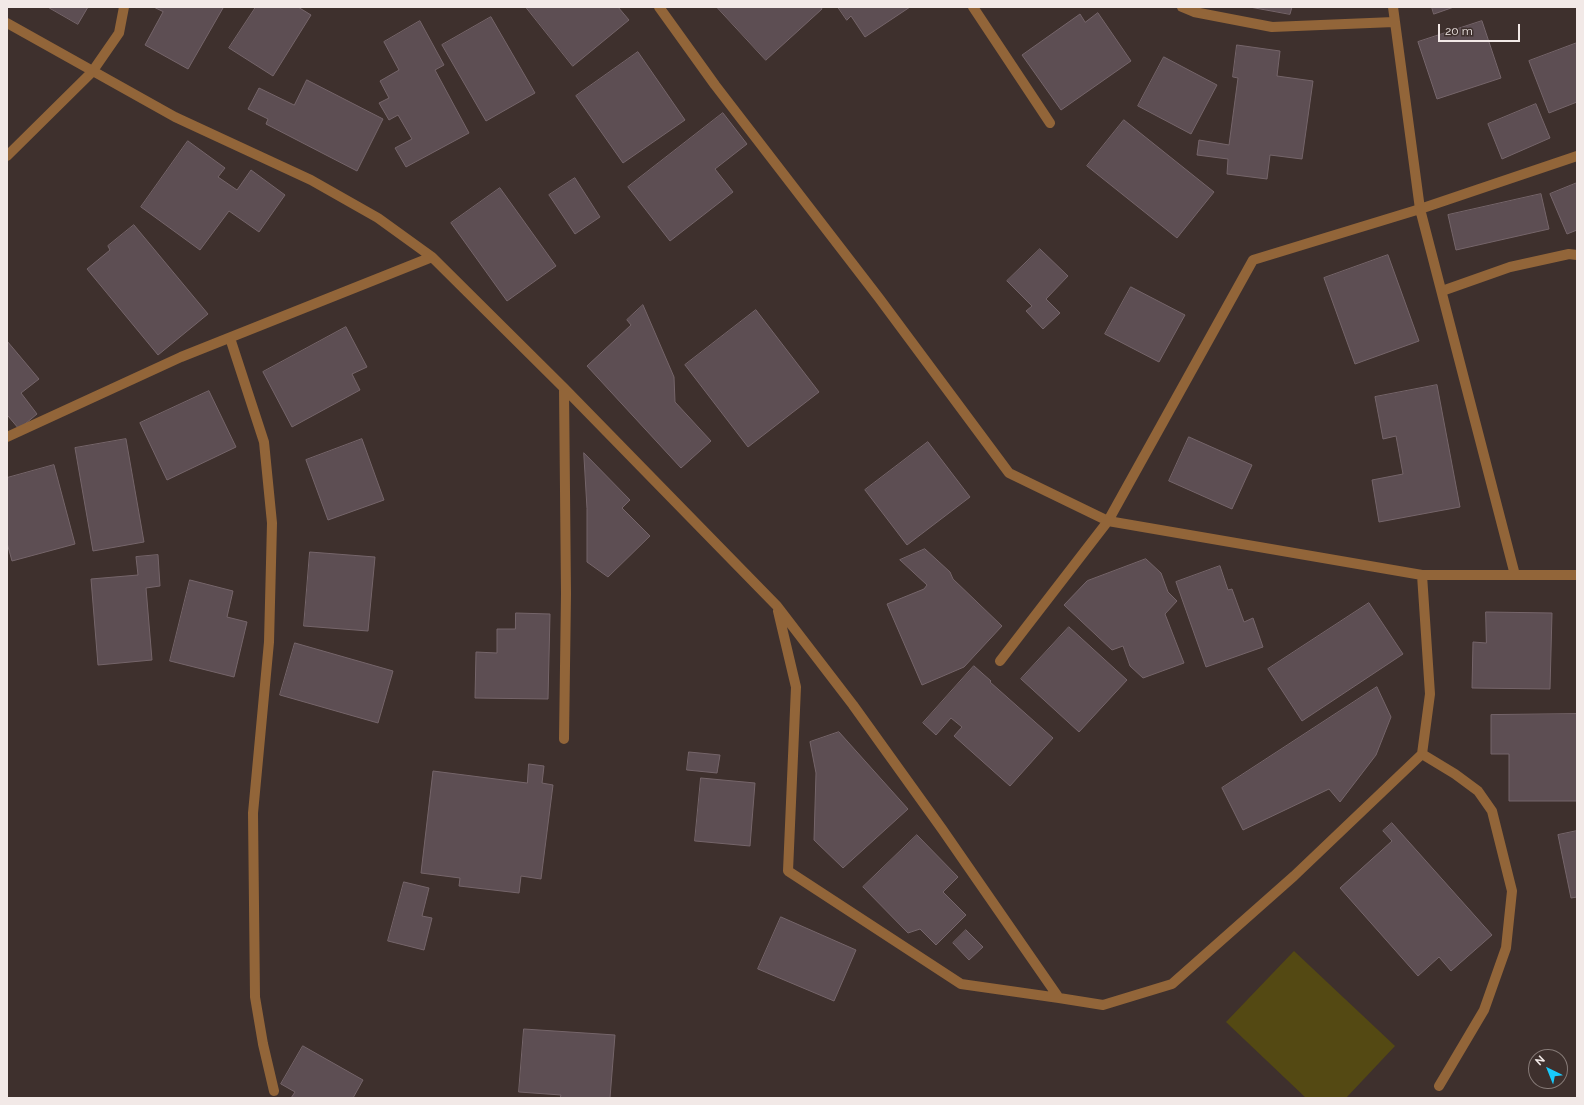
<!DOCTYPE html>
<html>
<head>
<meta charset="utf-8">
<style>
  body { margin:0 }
  #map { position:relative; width:1584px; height:1105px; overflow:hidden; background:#3e302d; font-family:Raleway,sans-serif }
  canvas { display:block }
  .frame { position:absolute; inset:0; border:8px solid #f2e9e7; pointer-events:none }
  .north { position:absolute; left:1528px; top:1049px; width:40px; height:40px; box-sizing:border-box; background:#3e302d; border:1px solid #867a77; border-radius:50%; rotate:317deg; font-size:11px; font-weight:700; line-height:16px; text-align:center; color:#f2e9e7 }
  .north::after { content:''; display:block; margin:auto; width:14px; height:18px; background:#18cafc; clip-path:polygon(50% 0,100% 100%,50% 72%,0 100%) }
  .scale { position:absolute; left:1438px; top:24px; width:82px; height:18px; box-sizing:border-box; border:2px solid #f2e9e7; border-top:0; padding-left:5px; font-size:12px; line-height:14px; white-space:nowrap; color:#f2e9e7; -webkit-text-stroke:3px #3e302d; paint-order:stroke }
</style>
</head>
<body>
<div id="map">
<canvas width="1584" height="1105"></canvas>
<div class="frame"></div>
<div class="north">N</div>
<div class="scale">20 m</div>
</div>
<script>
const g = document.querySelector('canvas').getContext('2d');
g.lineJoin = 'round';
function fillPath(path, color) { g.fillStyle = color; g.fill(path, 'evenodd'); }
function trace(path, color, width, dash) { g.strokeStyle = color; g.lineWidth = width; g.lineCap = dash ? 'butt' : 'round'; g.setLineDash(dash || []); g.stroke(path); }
fillPath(new Path2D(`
  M1294,951L1395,1046L1346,1098H1306L1226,1022Z`), '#544913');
const building = new Path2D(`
  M48,7H88L78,24Z
  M154,7H221L223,8L188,69L145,45L163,12Z
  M256,7H298L311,15L273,76L229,48Z
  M526,7H618L629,20L573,66Z
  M717,7H821L822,9L766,60Z
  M838,7H910L865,37L851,16L847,20Z
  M1250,7H1292L1290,14Z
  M1432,7H1454L1434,14Z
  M1098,13L1131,61L1061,110L1022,55L1080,14L1085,22Z
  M491,17L535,93L486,121L442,45Z
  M420,21L444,65L435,70L469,133L406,167L395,148L412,139L398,115L389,120L379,103L389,98L380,81L399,70L384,42Z
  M1482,21L1501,78L1437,99L1418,42Z
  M1577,43V102L1549,113L1529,61Z
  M1237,45L1280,51L1277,76L1313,81L1302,159L1270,155L1267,179L1227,174L1228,159L1197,155L1199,140L1229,145L1238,78L1233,77Z
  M638,52L685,120L623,163L576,96Z
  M1164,57L1217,85L1191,134L1138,106Z
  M307,80L383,119L357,171L266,124L268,119L248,109L259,88L294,105Z
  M1536,104L1550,138L1502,159L1488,124Z
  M723,113L747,144L715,169L733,192L670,241L628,187Z
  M1124,120L1214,192L1177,238L1087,166Z
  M188,141L225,168L218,177L237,190L251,170L285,195L259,232L229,211L200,250L141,207Z
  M575,178L600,217L575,234L549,195Z
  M1577,183V230L1567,234L1550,194Z
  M500,188L556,266L507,301L451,223Z
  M1541,194L1549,229L1456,250L1448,215Z
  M134,225L208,314L158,355L87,269L110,250L108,246Z
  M1040,249L1068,276L1046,299L1060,313L1043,329L1026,311L1032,306L1007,281Z
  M1388,255L1419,341L1355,364L1324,278Z
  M1131,287L1185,315L1159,362L1105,334Z
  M643,305L674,377L675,402L711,441L681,468L587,366L631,325L627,320Z
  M756,310L819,392L748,447L685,365Z
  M346,327L367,367L352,374L360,390L292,427L263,372Z
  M7,341L39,379L21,393L37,414L19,429L8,416L7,418Z
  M1437,385L1460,507L1379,522L1372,480L1403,474L1396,436L1383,439L1375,397Z
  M209,391L236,447L167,480L140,423Z
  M1189,437L1252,465L1232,509L1169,481Z
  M126,439L144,542L93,551L75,448Z
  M362,439L384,500L328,520L306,460Z
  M928,442L970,497L907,545L865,490Z
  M584,453L630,500L622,508L650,536L608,577L587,562V509Z
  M54,465L75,544L12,561L7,543V478Z
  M925,549L950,572L953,579L1002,626L964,667L922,685L887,604L924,589L927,585L900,560Z
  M310,552L375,557L368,631L304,626Z
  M158,555L160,586L146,588L152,660L98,665L91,579L138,575L136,557Z
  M1146,559L1161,573L1168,592L1177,601L1165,614L1184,663L1143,678L1130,666L1123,646L1112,650L1064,605L1087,581Z
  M1220,566L1228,590L1232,589L1244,622L1253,618L1263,647L1206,667L1176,582Z
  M190,580L233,591L227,617L247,622L234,677L170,661Z
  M1369,603L1403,654L1302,721L1268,669Z
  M1486,612L1552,613L1550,689L1472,688L1473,642L1486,643Z
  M516,613L550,614L548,699L475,698L476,652L497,653V629H515Z
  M1069,627L1127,680L1079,732L1021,679Z
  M295,643L393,671L378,723L280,695Z
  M974,666L991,681L990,682L1053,738L1010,786L954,736L962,727L951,718L936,735L923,723Z
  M1377,687L1391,717L1376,755L1340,802L1329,789L1243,830L1222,788Z
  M1577,714V801H1509V754H1491V715Z
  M839,732L908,809L843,868L814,840L816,773L810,742Z
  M689,752L720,755L717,773L687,770Z
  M529,764L544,766L542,783L553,785L541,879L521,876L519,893L459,886L460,878L421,873L433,771L527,783Z
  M701,778L755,783L750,846L695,841Z
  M1392,823L1492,935L1451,971L1439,957L1418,976L1340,888L1392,841L1383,831Z
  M1577,831V897L1571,898L1558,835Z
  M917,835L958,877L943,892L966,915L936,945L920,929L908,933L863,887Z
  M404,882L429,888L422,916L432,918L424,950L388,941Z
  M781,917L856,950L834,1001L758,969Z
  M966,930L983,947L969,960L953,943Z
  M524,1029L615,1035L610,1098H560L561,1095L519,1092Z
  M303,1046L363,1080L353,1098H291L295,1092L281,1084Z`);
fillPath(building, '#5d4e53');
trace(building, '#75656a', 1);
trace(new Path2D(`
  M659,7L715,85L879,298L1009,473L1108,521L1422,575H1577
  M973,7L1050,123
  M1182,7L1194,12L1272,27L1394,22
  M1393,7L1420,209L1515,575
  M7,23L175,117L311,180L378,218L432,257
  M7,156L92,72L119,33L124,7
  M1442,291L1510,267L1569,254L1577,255
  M230,338L264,442L272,523L269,642L253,813L255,997L263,1044L274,1091
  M564,388L566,594L564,739
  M7,437L181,357L432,257L564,388L777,606L853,705L942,829L1059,998L1103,1005L1172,984L1294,876L1422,754L1430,694L1422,575
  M778,611L796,687L788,871L961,984L1059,998
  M1000,661L1108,521L1253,260L1420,209L1577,156
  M1422,754L1455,774L1478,791L1492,811L1512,891L1506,948L1484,1010L1439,1086`), '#926539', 10);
</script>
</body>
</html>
